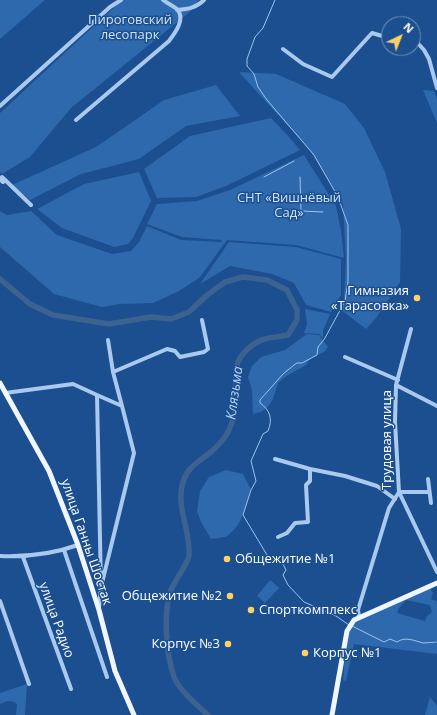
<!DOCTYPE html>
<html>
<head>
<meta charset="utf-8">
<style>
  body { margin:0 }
  #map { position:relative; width:437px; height:715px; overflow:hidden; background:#1b4f8f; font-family:"Open Sans",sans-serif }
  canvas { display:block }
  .north { position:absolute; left:381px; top:16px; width:40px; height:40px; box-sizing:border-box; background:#1b4f8f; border:1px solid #7695bc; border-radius:50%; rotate:43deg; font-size:11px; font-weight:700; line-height:16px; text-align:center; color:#fff }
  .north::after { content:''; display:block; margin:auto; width:14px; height:18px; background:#ffd166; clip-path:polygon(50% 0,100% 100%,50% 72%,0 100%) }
</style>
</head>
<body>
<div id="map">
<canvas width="437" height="715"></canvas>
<div class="north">N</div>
</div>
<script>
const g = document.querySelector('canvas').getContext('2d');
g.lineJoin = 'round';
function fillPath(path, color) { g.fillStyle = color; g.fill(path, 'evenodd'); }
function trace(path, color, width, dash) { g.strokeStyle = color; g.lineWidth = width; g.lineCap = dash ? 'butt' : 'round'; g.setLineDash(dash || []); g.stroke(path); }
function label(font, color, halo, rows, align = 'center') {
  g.font = font + ' "Open Sans",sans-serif'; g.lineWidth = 3; g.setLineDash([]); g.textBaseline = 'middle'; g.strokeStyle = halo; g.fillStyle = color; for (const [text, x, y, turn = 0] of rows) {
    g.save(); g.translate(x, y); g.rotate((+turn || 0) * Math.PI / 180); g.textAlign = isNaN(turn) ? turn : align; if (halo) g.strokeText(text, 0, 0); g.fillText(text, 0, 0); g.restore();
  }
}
fillPath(new Path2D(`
  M0,0H45L0,39Z
  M122,0H199L191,11L71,108L30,157L2,174L0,172V113Z
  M239,72L276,74L345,104L364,128L385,172L401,229L400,282L376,318L366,329L340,309L344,299L346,259L343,204L309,149Z
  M216,85L240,116L186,126L139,159L81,174L30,200L12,185L96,147L164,100Z
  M423,90L434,91L437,99V123Z
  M271,118L289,137L300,150L226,186L196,197L157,198L144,169L190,136Z
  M304,155L336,206L341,231L344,258L296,245L227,240L200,277L179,291L153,303L119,304L102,307L54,294L0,247V211L7,215L31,211L57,235L112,254L131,251L139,242L147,226L181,240L221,242L222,240L182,237L147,224L157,204L197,201L230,190Z
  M139,172L151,201L133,238L128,244L114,247L62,228L37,209L84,184Z
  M229,242L296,247L341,259V295L331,312L306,305L294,283L272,274L230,266L200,284Z
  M305,309L330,314L323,331V338L319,334L304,333L307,324Z
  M307,334L319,335L328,347L324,352L311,358L306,365L285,377L278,383L273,399L267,408L261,412L253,414L252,390L248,377L252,366L261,357L285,350Z
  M226,470L243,474L251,490C245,507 243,525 227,536C223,538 216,538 211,539L201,522L197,511L200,491L209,477Z
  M270,580L279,588L265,603L257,596Z
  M429,586L433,593L431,599L437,601V641L428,643H437V654L354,644L346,681L343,680L347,631L354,620ZM406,600L430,605L432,612L427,616L425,621L397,613L399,608Z
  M27,684L25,715H16L17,705L15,702L8,701L0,704V693Z
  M430,697L437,706V715H425Z`), '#2e69ad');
trace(new Path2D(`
  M275,0L263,28L255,37L247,59V66L254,74L258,87L267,100L314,155L338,197L348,225V282L345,301L325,338L318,347L317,355L302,363H297L294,365L283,374L260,400V403C270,410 273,419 268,431L263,434L251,461L256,481L251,490L243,515L267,555L275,563L280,562L283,564L286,570L283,575L288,585L304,602L336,616L349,625
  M264,177L294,161
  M300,177L301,211L323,212
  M352,626L384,642L390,639L397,642C405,636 415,641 423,643C428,643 433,642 437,642`), '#9cc4f0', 1);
trace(new Path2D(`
  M0,279L30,304L53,315L109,324L151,317L171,319L189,312L206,296L225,282L243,277L267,280L287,290L297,310V320L288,335C279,337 267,337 259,341C248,347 236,358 236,371C235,380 237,389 237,398C236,406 234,417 231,425C228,434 221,443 214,449C204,459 189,465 184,479C174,505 191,529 189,556C189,561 174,582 171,590C163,613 166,654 174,677C179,690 197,705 208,715`), '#3c6290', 5.5);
trace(new Path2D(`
  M177,10C188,9 196,8 204,0
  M413,38L424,50L429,59L437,88
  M283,49L303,64L332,77L372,33L389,38
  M0,106L110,7L121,0
  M76,120L169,41C175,33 186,19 177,9C173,6 167,3 163,0
  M2,177L31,205
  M0,179L3,182
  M108,340L113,372
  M345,357L398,380
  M396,385L437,406
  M5,393L73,384L97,395
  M122,406L113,372L167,349L175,351L180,357L204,352L208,349L202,320
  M275,459L310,469L345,476L377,486L395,499
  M428,479L431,503
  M399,492L437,572
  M399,492H429
  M278,537L287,533L295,523L308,522L306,485L310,481V469
  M64,550L107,677
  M0,556C26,557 53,554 78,545
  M23,557L71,689
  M0,601L29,684
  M99,608L101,587L97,395L122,406L134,453L101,587
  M359,617L358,610L389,508L399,492L395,422L396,385L411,329`), '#a9c9ee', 4);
trace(new Path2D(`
  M0,383L49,471L78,545L99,610L115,671L134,715
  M332,715L347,631L354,620L437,583`), '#f0f6ff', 5);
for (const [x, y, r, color] of [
  [417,298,4,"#ffd166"],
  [227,559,4,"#ffd166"],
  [230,596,4,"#ffd166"],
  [251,610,4,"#ffd166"],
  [228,644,4,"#ffd166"],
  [305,653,4,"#ffd166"]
]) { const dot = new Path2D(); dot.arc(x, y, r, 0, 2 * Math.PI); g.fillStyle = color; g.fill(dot); trace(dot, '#1b4f8f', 1.5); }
label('13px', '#cfe3fa', '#1b4f8f', [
  ["Пироговский",130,20],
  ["лесопарк",130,35],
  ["СНТ «Вишнёвый",289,198],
  ["Сад»",289,213]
]);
label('13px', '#fff', '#1b4f8f', [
  ["Гимназия",409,291],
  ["«Тарасовка»",409,306],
  ["Общежитие №1",235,559,"left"],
  ["Общежитие №2",222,596],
  ["Спорткомплекс",259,610,"left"],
  ["Корпус №3",220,644],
  ["Корпус №1",313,653,"left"]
], 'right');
label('13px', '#fff', '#1b4f8f', [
  ["Трудовая улица",387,440,-90],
  ["улица Ганны Шостак",86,542,71],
  ["улица Радио",56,620,70]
]);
label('italic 14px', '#b5d3f5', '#1b4f8f', [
  ["Клязьма",235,393,-82]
]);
</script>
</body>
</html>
